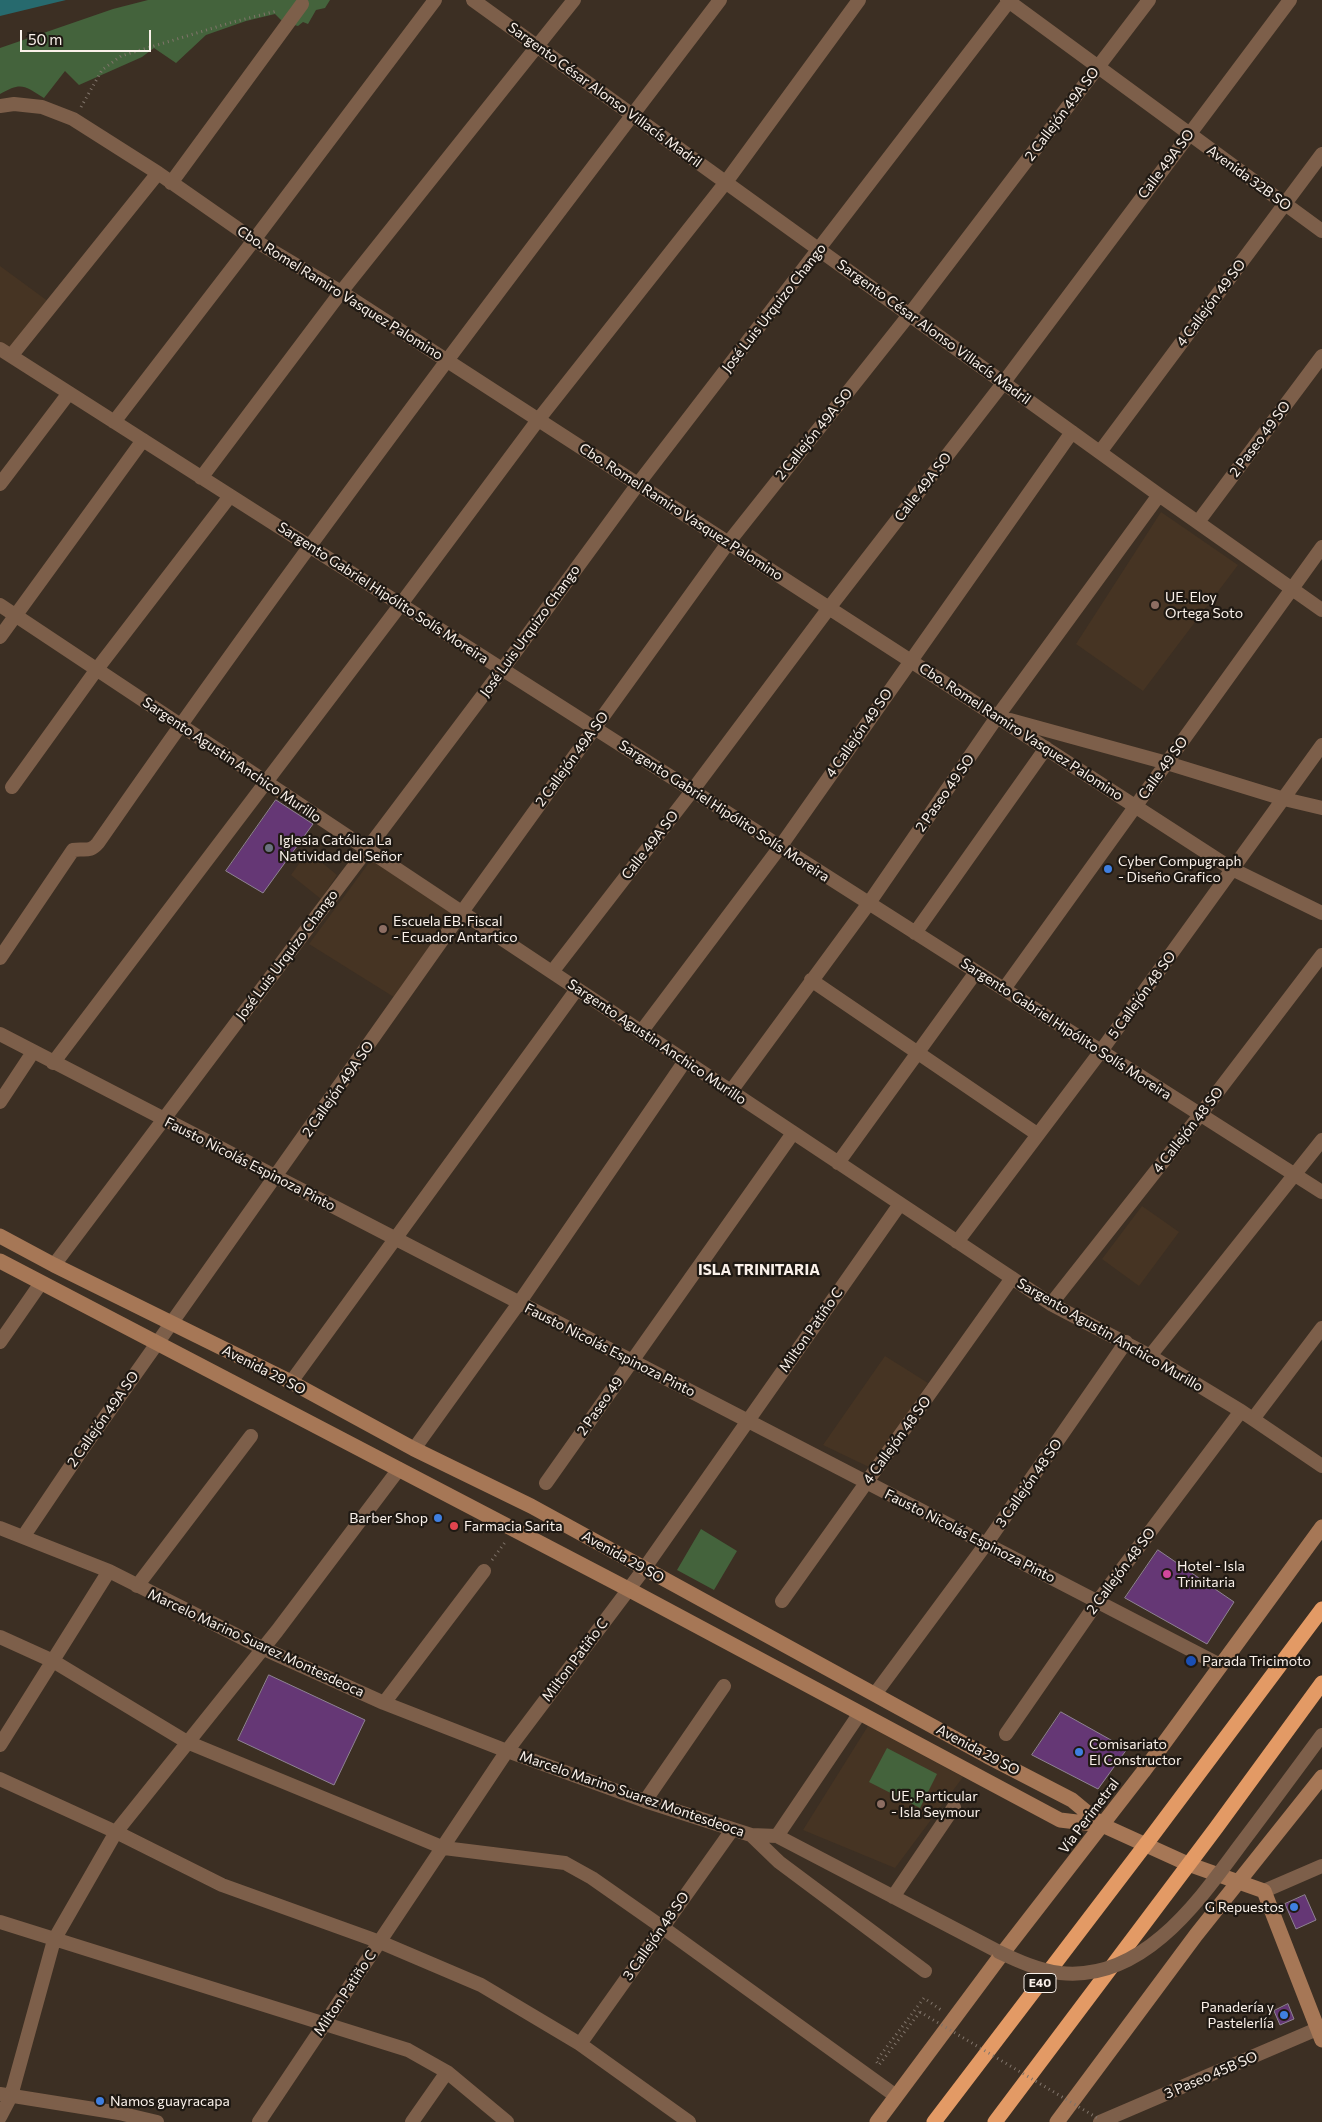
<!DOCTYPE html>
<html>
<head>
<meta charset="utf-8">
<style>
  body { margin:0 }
  #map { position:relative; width:1322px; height:2122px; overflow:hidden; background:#3c2f23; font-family:Commissioner,sans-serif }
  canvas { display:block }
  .scale { position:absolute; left:20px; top:30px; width:131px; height:22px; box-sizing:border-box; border:2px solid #faf1ea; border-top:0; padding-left:6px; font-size:15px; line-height:18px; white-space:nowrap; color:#faf1ea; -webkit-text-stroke:4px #1f1913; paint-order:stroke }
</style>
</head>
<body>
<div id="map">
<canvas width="1322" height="2122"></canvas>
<div class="scale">50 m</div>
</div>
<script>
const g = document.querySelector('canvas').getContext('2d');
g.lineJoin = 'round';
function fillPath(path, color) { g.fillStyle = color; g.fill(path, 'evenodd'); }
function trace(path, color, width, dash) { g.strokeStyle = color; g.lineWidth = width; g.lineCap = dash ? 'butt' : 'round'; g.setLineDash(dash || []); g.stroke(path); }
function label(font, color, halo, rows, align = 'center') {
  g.font = font + ' Commissioner,sans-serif'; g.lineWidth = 4.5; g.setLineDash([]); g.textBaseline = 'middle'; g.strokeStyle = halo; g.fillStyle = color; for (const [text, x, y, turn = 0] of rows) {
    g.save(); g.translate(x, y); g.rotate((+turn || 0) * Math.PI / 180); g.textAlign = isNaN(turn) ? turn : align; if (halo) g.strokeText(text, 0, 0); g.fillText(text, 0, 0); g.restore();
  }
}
fillPath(new Path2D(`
  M0,266L49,302L13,350L0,342Z
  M1161,512L1238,565L1143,691L1076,644Z
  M308,851L337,875L321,899L291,875Z
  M371,860L455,914L397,999L309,944Z
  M1142,1206L1179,1232L1139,1286L1102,1259Z
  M885,1356L928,1383L871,1468L823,1445Z
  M868,1726L963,1777L895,1868L803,1830Z`), '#463423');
fillPath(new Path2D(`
  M148,0H330L325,8L316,10L308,24L303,22L298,26L283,22L275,14L246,21L206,35L176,63L154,48L142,57L79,85L65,71L44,98C24,85 21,82 0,94V48L113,9Z
  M701,1529L737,1551L714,1590L677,1570Z
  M887,1748L937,1774L920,1808L869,1782Z`), '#44633c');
fillPath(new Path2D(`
  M0,0H66L0,16Z`), '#276a6e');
const building = new Path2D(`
  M276,800L313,824L263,893L226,871Z
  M1158,1550L1234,1602L1207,1644L1125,1598Z
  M269,1675L365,1720L334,1785L238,1740Z
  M1061,1712L1127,1749L1098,1789L1032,1755Z
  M1305,1895L1316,1920L1296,1929L1285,1904Z
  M1288,2004L1294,2019L1280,2025L1274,2011Z`);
fillPath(building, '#653775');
trace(building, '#8f8393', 1);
trace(new Path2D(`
  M81,107L102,70L121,56L233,22L277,11
  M492,1560L506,1541
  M920,2012L879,2065L876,2061L924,1998L941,2010`), '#81756b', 3, [1, 4]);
trace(new Path2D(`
  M473,0L1159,495L1322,610
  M1007,0L1322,231
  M0,106L14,104L42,107L73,119L158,173L254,240L341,292L1232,869L1322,913
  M171,183L302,4
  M0,349L1322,1192
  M11,356L158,173
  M114,422L254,240L435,0
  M1100,452L1322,154
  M201,478L341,292L574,0
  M0,484L69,393
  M1198,522L1322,356
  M0,605L1051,1304L1150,1356L1241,1411L1322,1466
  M0,637L143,440
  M1010,720L1167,763L1284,799L1322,808
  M12,787L97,669L230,496
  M915,933L1046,748
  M0,958L73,850C84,848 90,853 98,843C297,556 508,278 720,0
  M552,972L692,791L829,608L1004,382L1290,0
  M811,980L1037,1134
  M1004,989L1322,547
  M641,1032L780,847L1072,432
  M0,1034L1220,1665
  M53,1063L401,604L538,420L726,182L859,0
  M731,1091L869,903L997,717L1159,495
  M0,1102L33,1052
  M838,1163L976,972
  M957,1242L1101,1051L1322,745
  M54,1265L502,670L638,484L1010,0
  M1051,1304L1200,1115L1322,955
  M0,1342L41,1283
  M1150,1356L1322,1140
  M291,1382L577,989
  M1253,1419L1322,1328
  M414,1449L519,1303L685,1061
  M546,1483L793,1133
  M0,1528L109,1571L262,1648L384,1703L507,1751L645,1801L751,1835L777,1836L999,1952
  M23,1537L81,1451L462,912L728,543L909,315L1149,0
  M137,1586L251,1436
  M782,1601L1012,1278
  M0,1637L53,1661L187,1742L444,1848L565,1863L592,1878L662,1927L896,2096
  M875,1694L986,1544L1126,1342
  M384,1703L484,1571
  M1006,1734L1098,1601L1241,1411
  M0,1745L109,1571
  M0,1779L116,1832L222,1885L380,1942L481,1985L580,2044L689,2122
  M645,1801L724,1686
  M751,1835L779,1862L925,1971
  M777,1836L860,1713
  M1264,1891L1322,1866
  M893,1897L954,1807
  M0,1922L408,2050L447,2072L507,2122
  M580,2044L732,1830
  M0,2094L119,2113L157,2122
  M0,2117L11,2096L54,1940L116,1832L277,1631L399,1469
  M259,2122L507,1751L644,1569L900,1204
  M412,2122L447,2072
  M1100,2122L1322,2027`), '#7d5f4a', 14);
trace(new Path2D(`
  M0,1236L54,1265L291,1382L414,1449L531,1506L987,1756L1072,1800L1102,1825
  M0,1261L628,1589L1060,1820L1102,1825L1188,1864L1264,1891L1322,2040
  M877,2122L1002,1954L1143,1772L1322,1527
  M1057,2122L1196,1935L1322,1777`), '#a67756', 15);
trace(new Path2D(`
  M934,2122L1146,1844L1322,1609
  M995,2122L1216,1828L1322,1683`), '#e39a65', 15);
trace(new Path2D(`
  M920,2012L1099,2119`), '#81756b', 3, [1, 4]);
trace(new Path2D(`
  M999,1952C1018,1961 1038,1970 1060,1973C1141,1982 1196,1905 1238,1848C1266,1811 1294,1773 1322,1735`), '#7d5f4a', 14);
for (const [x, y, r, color] of [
  [1155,605,5,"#8d6e63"],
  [269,848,5,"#6b7280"],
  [1108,869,5,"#3f7fe0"],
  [383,929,5,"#8d6e63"],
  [438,1518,5,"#3f7fe0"],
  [454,1526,5,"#e0444e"],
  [1167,1574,5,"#d1479c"],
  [1191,1661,6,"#1a4fb4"],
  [1079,1752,5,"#3f7fe0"],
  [881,1804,5,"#8d6e63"],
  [1294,1907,5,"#3f7fe0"],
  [1284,2015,5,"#3f7fe0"],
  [100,2101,5,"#3f7fe0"]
]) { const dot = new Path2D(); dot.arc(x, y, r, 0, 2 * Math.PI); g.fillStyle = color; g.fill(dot); trace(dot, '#1f1913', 2); }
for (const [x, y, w] of [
  [1040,1983,32]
]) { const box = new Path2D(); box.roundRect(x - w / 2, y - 9.5, w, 19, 4); g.fillStyle = '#1f1913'; g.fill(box); trace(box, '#faf1ea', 1); }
label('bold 12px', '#faf1ea', null, [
  ["E40",1040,1983]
]);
label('14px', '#faf1ea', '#1f1913', [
  ["Sargento César Alonso Villacís Madril",605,95,36],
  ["2 Callejón 49A SO",1062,114,-53],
  ["Calle 49A SO",1166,164,-53],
  ["Avenida 32B SO",1249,178,36],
  ["Cbo. Romel Ramiro Vasquez Palomino",340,293,32],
  ["4 Callejón 49 SO",1211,303,-53],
  ["José Luis Urquizo Chango",774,308,-52],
  ["Sargento César Alonso Villacís Madril",934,332,36],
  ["2 Callejón 49A SO",814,434,-51],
  ["2 Paseo 49 SO",1260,439,-53],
  ["Calle 49A SO",923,487,-52],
  ["Cbo. Romel Ramiro Vasquez Palomino",681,512,33],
  ["Sargento Gabriel Hipólito Solís Moreira",383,593,33],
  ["José Luis Urquizo Chango",530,631,-54],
  ["Cbo. Romel Ramiro Vasquez Palomino",1021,732,33],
  ["4 Callejón 49 SO",859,733,-55],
  ["2 Callejón 49A SO",572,759,-54],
  ["Sargento Agustin Anchico Murillo",232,760,34],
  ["Calle 49 SO",1163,768,-54],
  ["2 Paseo 49 SO",945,793,-55],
  ["Sargento Gabriel Hipólito Solís Moreira",724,811,33],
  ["Calle 49A SO",650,845,-52],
  ["José Luis Urquizo Chango",287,955,-53],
  ["5 Callejón 48 SO",1142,995,-54],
  ["Sargento Gabriel Hipólito Solís Moreira",1066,1029,33],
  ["Sargento Agustin Anchico Murillo",657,1042,34],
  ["2 Callejón 49A SO",338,1089,-55],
  ["4 Callejón 48 SO",1188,1130,-52],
  ["Fausto Nicolás Espinoza Pinto",250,1164,27],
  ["Milton Patiño C",811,1330,-55],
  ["Sargento Agustin Anchico Murillo",1110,1335,30],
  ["Fausto Nicolás Espinoza Pinto",610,1350,27],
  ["Avenida 29 SO",264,1370,27],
  ["2 Paseo 49",600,1406,-55],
  ["2 Callejón 49A SO",103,1419,-55],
  ["4 Callejón 48 SO",897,1440,-54],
  ["3 Callejón 48 SO",1029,1483,-55],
  ["Fausto Nicolás Espinoza Pinto",970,1536,27],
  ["Avenida 29 SO",623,1557,29],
  ["2 Callejón 48 SO",1121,1571,-53],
  ["Marcelo Marino Suarez Montesdeoca",256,1643,25],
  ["Milton Patiño C",575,1660,-53],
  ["Avenida 29 SO",978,1750,28],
  ["Marcelo Marino Suarez Montesdeoca",632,1794,19],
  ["Vía Perimetral",1089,1816,-53],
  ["3 Callejón 48 SO",656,1936,-55],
  ["Milton Patiño C",345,1993,-56],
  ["3 Paseo 45B SO",1211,2075,-23]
]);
label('14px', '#faf1ea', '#1f1913', [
  ["UE. Eloy",1165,597],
  ["Ortega Soto",1165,613],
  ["Iglesia Católica La",279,840],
  ["Natividad del Señor",279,856],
  ["Cyber Compugraph",1118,861],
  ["- Diseño Grafico",1118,877],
  ["Escuela EB. Fiscal",393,921],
  ["- Ecuador Antartico",393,937],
  ["Barber Shop",428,1518,"right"],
  ["Farmacia Sarita",464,1526],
  ["Hotel - Isla",1177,1566],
  ["Trinitaria",1177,1582],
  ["Parada Tricimoto",1202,1661],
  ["Comisariato",1089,1744],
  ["El Constructor",1089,1760],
  ["UE. Particular",891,1796],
  ["- Isla Seymour",891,1812],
  ["G Repuestos",1284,1907,"right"],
  ["Panadería y",1274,2007,"right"],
  ["Pastelerlía",1274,2023,"right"],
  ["Namos guayracapa",110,2101]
], 'left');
label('bold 15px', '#faf1ea', '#1f1913', [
  ["ISLA TRINITARIA",759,1270]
]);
</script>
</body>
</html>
